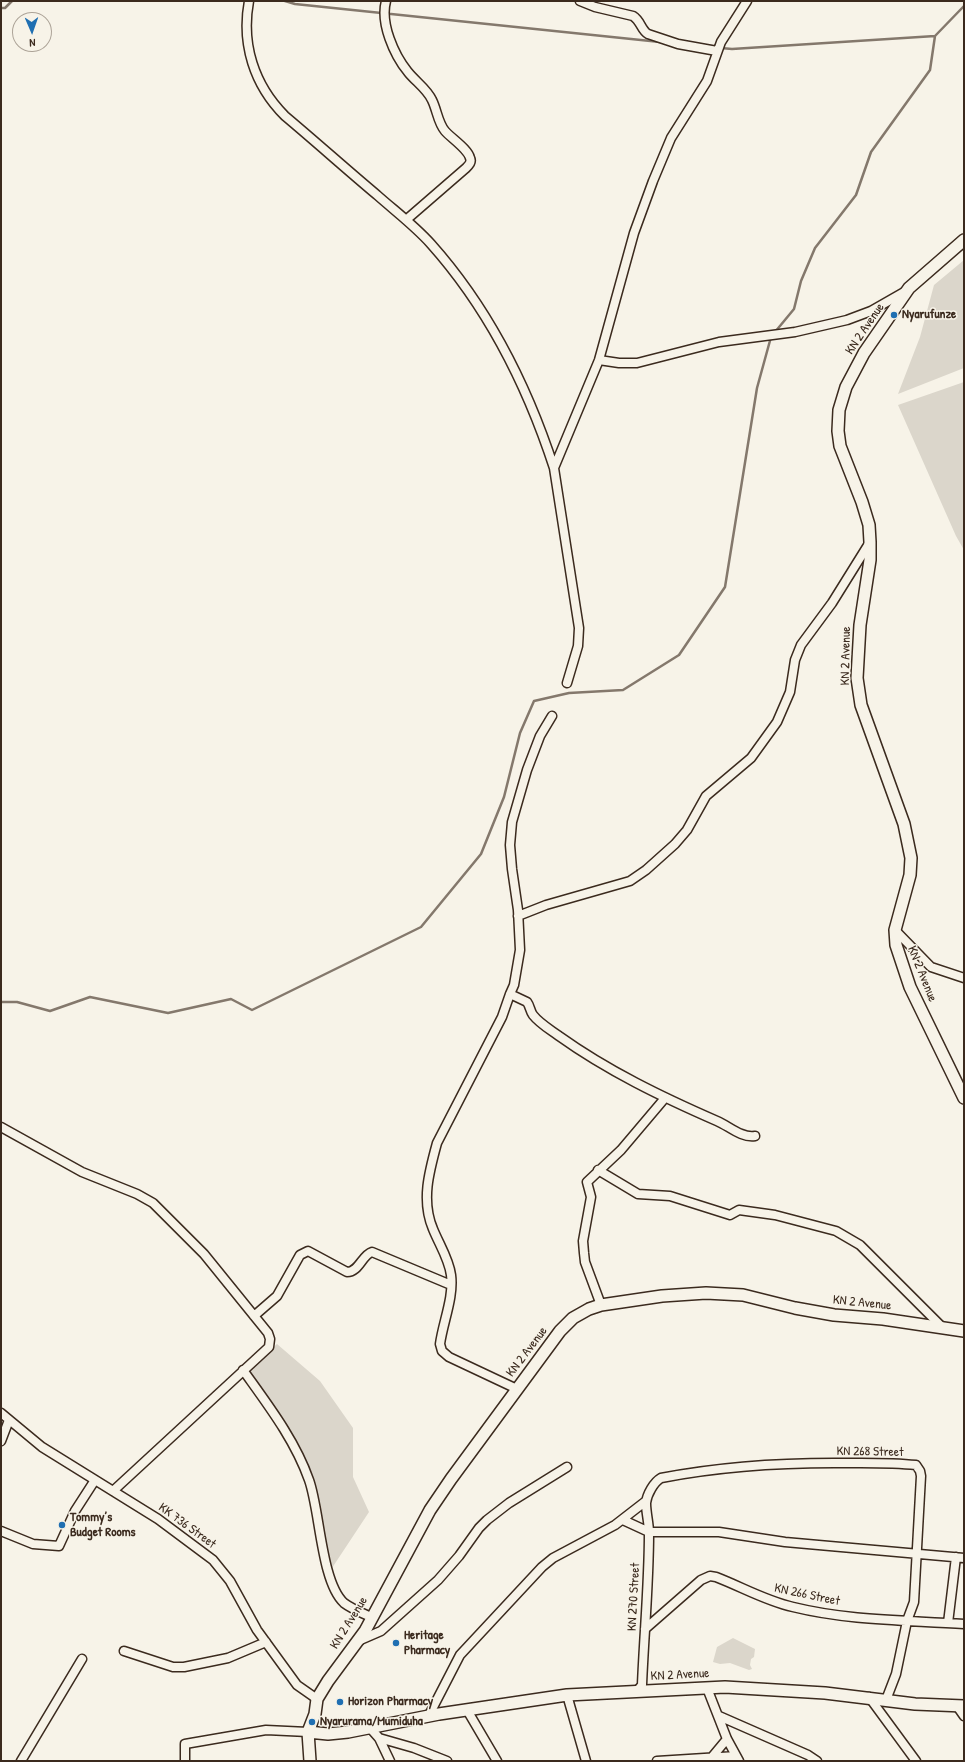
<!DOCTYPE html>
<html>
<head>
<meta charset="utf-8">
<style>
  body { margin:0 }
  #map { position:relative; width:965px; height:1762px; overflow:hidden; background:#f7f3e8; font-family:"Patrick Hand",sans-serif }
  canvas { display:block }
  .frame { position:absolute; inset:0; border:2px solid #3b2a1e; pointer-events:none }
  .north { position:absolute; left:12px; top:12px; width:40px; height:40px; box-sizing:border-box; background:#f7f3e8; border:1px solid #aca397; border-radius:50%; rotate:178deg; font-size:11px; font-weight:700; line-height:16px; text-align:center; color:#3b2a1e }
  .north::after { content:''; display:block; margin:auto; width:14px; height:18px; background:#1f6fb2; clip-path:polygon(50% 0,100% 100%,50% 72%,0 100%) }
</style>
</head>
<body>
<div id="map">
<canvas width="965" height="1762"></canvas>
<div class="frame"></div>
<div class="north">N</div>
</div>
<script>
const g = document.querySelector('canvas').getContext('2d');
g.lineJoin = 'round';
function fillPath(path, color) { g.fillStyle = color; g.fill(path, 'evenodd'); }
function trace(path, color, width, dash) { g.strokeStyle = color; g.lineWidth = width; g.lineCap = dash ? 'butt' : 'round'; g.setLineDash(dash || []); g.stroke(path); }
function label(font, color, halo, rows, align = 'center') {
  g.font = font + ' "Patrick Hand",sans-serif'; g.lineWidth = 3; g.setLineDash([]); g.textBaseline = 'middle'; g.strokeStyle = halo; g.fillStyle = color; for (const [text, x, y, turn = 0] of rows) {
    g.save(); g.translate(x, y); g.rotate((+turn || 0) * Math.PI / 180); g.textAlign = isNaN(turn) ? turn : align; if (halo) g.strokeText(text, 0, 0); g.fillText(text, 0, 0); g.restore();
  }
}
fillPath(new Path2D(`
  M964,260V368L898,394L920,337L934,285Z
  M964,382V550L956,536L898,405Z
  M277,1344L320,1381L353,1428V1477L369,1512L332,1568L326,1554L314,1503V1480L301,1453L247,1370Z
  M733,1638L755,1649L754,1657L751,1659L750,1665L752,1669L749,1670L730,1663L720,1664L713,1662L717,1647Z`), '#dbd6cb');
trace(new Path2D(`
  M285,1L295,4L660,42
  M1,8H5L12,1
  M721,48L732,49L935,36L964,6
  M775,332L794,309L801,281L815,248L856,195L871,152L930,70L935,36
  M1,1002H17L50,1011L90,997L168,1013L231,999L252,1010L421,927L481,854L504,797L520,733L534,701L569,693L623,690L679,655L725,587L757,388L771,337`), '#84786c', 2.5);
const minor = new Path2D(`
  M249,1C241,44 254,85 285,116C316,142 346,169 377,195C395,211 415,226 431,244C489,309 527,385 554,468
  M386,1C380,23 394,55 408,72C415,81 427,89 432,100C437,110 438,123 445,131C451,138 468,149 470,158C472,162 469,165 466,168L406,220
  M580,1L595,7L633,16C641,21 641,30 648,34L678,44L717,51
  M599,360L619,363H637L719,342L795,332L847,320L871,311L906,291
  M567,683L578,646L579,628L554,468L599,360L634,233L653,181L671,138L707,81L721,42L747,1
  M518,916L546,905L630,881L646,870L675,844L687,830L706,796L751,758L777,722L790,692L795,660L801,645L832,603L870,542
  M895,930L931,967L964,978
  M510,994L527,1002C530,1006 530,1011 533,1015C540,1024 551,1030 559,1036C608,1071 662,1097 717,1121C729,1126 741,1138 755,1136
  M1,1127L82,1172L137,1194L153,1203L204,1254L268,1333L270,1339L269,1347L113,1491
  M598,1170L638,1194L670,1196L730,1215L739,1210L775,1215L836,1231L860,1245L942,1327
  M601,1305L585,1262L584,1253L583,1241L591,1197L587,1182L621,1150L665,1098
  M254,1316L277,1296L300,1255L308,1251L347,1272C359,1272 362,1255 372,1252L451,1285
  M243,1370C268,1405 295,1440 309,1480C320,1510 321,1582 344,1603C352,1609 362,1613 371,1617
  M517,1389L449,1357L442,1351L440,1344C443,1322 454,1297 451,1275C449,1259 439,1244 433,1229C421,1201 429,1172 437,1143L502,1017L510,994L514,985L520,950L518,910L512,869L510,845L512,822L527,770L540,736L552,716
  M1,1413L42,1447L158,1519L213,1560L230,1581L257,1630L297,1685L317,1699
  M1,1441L9,1420
  M623,1520L649,1532H719L785,1542L964,1558
  M1,1531L33,1544L59,1546L75,1511L95,1480
  M948,1623L956,1557
  M645,1629L701,1580L710,1576L716,1577C742,1587 766,1601 793,1607C850,1621 906,1620 964,1624
  M358,1641L381,1631L438,1580L459,1556L479,1528L487,1520L509,1503L567,1467
  M124,1651L173,1667H184L228,1658L266,1642
  M707,1688L727,1739L739,1761
  M637,1691L642,1685C644,1635 649,1584 649,1533C649,1523 646,1513 646,1503C647,1494 654,1482 661,1478C718,1467 776,1463 834,1463C862,1463 889,1462 916,1465L920,1471L921,1476L914,1602L907,1621L896,1674L886,1700
  M567,1695L586,1761
  M869,1697L916,1761
  M957,1706L964,1716
  M467,1710L497,1761
  M719,1716L808,1755L817,1761
  M428,1717L460,1655L542,1567L553,1558L615,1525L646,1501
  M371,1729L379,1738L390,1761
  M379,1738L414,1748L447,1761
  M712,1757L727,1739
  M21,1761L82,1659
  M185,1761V1744L266,1730L308,1732
  M657,1761L736,1756`);
const secondary = new Path2D(`
  M964,240L909,288L864,353L846,387L839,410L838,431L840,446L862,502L869,525L870,542V560L860,625L857,678L861,705L904,824L911,858L910,875L895,930L896,945L910,987L964,1098
  M308,1732L328,1734L348,1732L439,1714L567,1695L725,1687L825,1693L915,1704L964,1706
  M310,1761L308,1732L315,1714L317,1699L328,1681L365,1631L430,1510L451,1479L560,1331L573,1318L589,1309L601,1305L662,1296L706,1293L743,1295L795,1308L834,1315L883,1319L964,1331`);
trace(minor, '#3b2a1e', 11);
trace(secondary, '#3b2a1e', 14);
trace(minor, '#f7f3e8', 8);
trace(secondary, '#f7f3e8', 11);
for (const [x, y, r, color] of [
  [894,315,4,"#1f6fb2"],
  [62,1525,4,"#1f6fb2"],
  [396,1643,4,"#1f6fb2"],
  [340,1702,4,"#1f6fb2"],
  [312,1722,4,"#1f6fb2"]
]) { const dot = new Path2D(); dot.arc(x, y, r, 0, 2 * Math.PI); g.fillStyle = color; g.fill(dot); trace(dot, '#f7f3e8', 1.5); }
label('bold 13px', '#3b2a1e', '#f7f3e8', [
  ["Nyarufunze",902,315],
  ["Tommy’s",70,1518],
  ["Budget Rooms",70,1533],
  ["Heritage",404,1636],
  ["Pharmacy",404,1651],
  ["Horizon Pharmacy",348,1702],
  ["Nyarurama/Mumiduha",320,1722]
], 'left');
label('13px', '#3b2a1e', '#f7f3e8', [
  ["KN 2 Avenue",865,329,-56],
  ["KN 2 Avenue",846,656,-89],
  ["KN 2 Avenue",922,974,68],
  ["KN 2 Avenue",862,1303,6],
  ["KN 2 Avenue",527,1352,-53],
  ["KN 268 Street",870,1452,1],
  ["KK 736 Street",187,1526,36],
  ["KN 266 Street",807,1595,12],
  ["KN 270 Street",634,1597,-87],
  ["KN 2 Avenue",349,1623,-58],
  ["KN 2 Avenue",680,1675,-3]
]);
</script>
</body>
</html>
